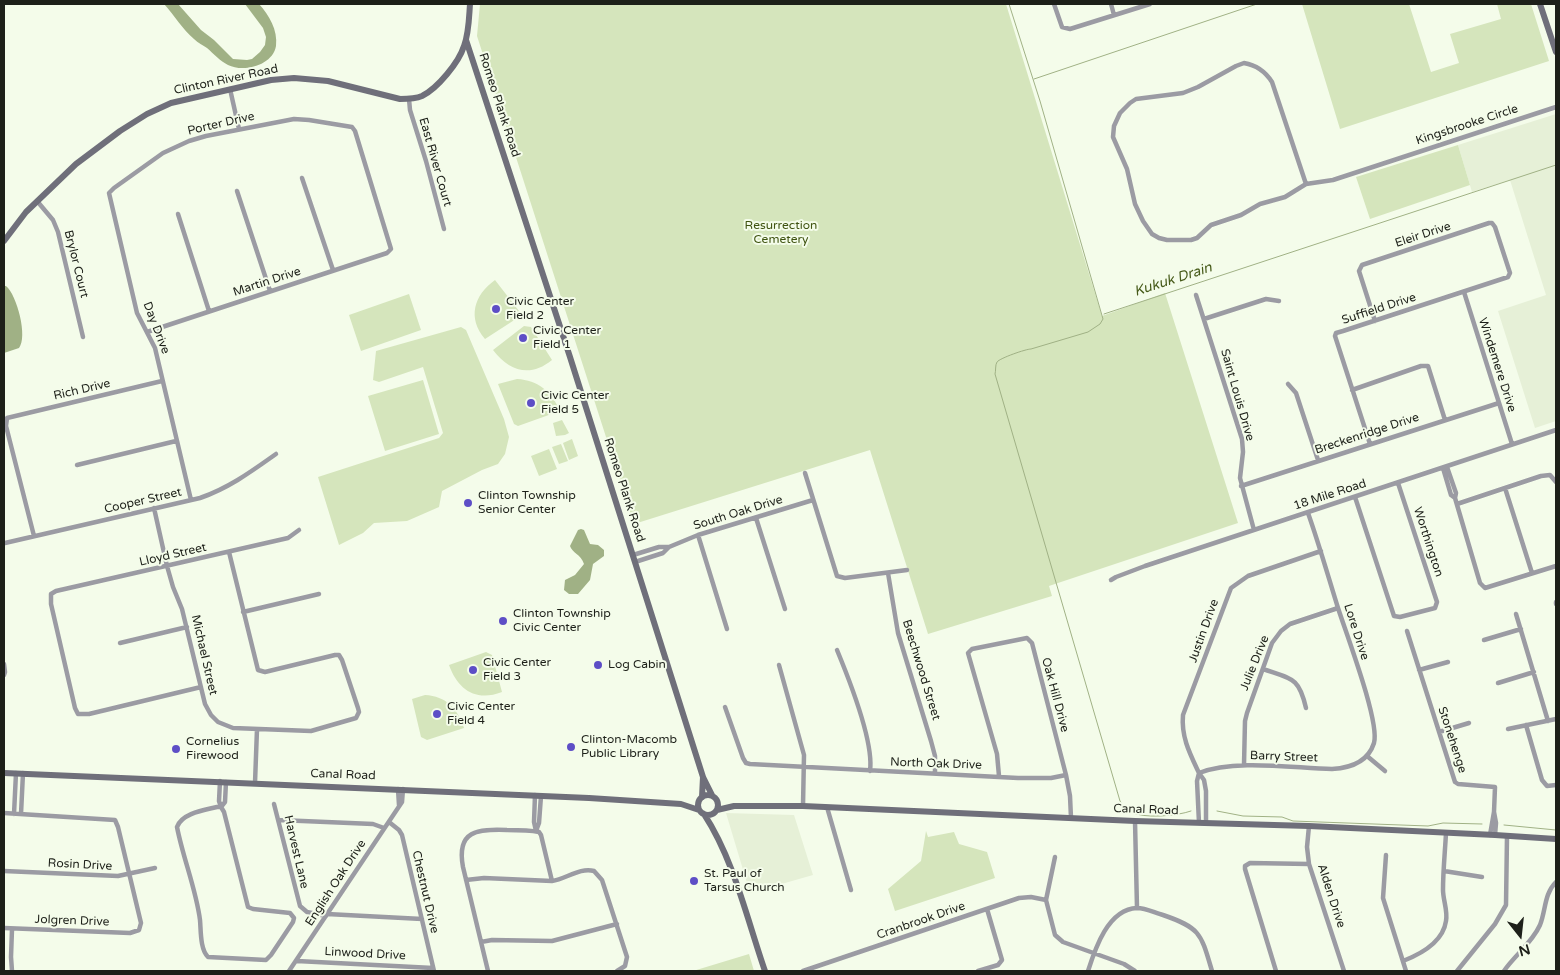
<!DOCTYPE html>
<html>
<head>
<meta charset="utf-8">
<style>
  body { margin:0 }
  #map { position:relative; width:1560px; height:975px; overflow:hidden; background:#f4fcea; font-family:"Varela Round",sans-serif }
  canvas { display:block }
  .frame { position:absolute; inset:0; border:5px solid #1d2019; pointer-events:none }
  .north { position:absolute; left:1495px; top:910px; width:50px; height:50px; -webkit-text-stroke:4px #f4fcea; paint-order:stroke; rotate:164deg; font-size:14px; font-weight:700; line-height:20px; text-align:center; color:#1d2019 }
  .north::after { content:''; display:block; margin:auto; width:18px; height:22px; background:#1d2019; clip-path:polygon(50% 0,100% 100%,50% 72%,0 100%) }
</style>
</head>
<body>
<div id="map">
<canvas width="1560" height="975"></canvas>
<div class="frame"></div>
<div class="north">N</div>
</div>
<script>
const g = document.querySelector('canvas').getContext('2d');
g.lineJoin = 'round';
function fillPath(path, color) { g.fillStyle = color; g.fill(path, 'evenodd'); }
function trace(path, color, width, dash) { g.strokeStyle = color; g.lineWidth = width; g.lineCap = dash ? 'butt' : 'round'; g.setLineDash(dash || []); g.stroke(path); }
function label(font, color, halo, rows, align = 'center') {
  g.font = font + ' "Varela Round",sans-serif'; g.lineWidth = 4; g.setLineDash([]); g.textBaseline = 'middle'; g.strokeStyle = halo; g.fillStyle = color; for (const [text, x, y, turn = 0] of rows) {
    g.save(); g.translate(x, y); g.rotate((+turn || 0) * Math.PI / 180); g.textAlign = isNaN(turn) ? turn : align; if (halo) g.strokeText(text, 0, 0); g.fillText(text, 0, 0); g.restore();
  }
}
fillPath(new Path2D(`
  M1556,114V421L1535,428L1498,311L1546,295L1510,180L1472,192L1458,145Z
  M726,813L794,815L813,875L750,893Z`), '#e6f0d7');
fillPath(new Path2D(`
  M480,4H1006L1102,316L1165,293L1238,523L1049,586L1052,596L928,634L870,450L634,524L477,36Z
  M1302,4H1409L1431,72L1459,63L1450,34L1501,19L1497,4H1531L1549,61L1340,129Z
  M1458,145L1470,185L1370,219L1356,177Z
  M495,280L519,311V317L485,339C467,318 474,295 495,280Z
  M409,294L421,330L361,351L349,315Z
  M524,326L531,327L552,360C530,378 509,371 493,350Z
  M461,327L466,330L504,419L509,437L505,454L498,464L482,470L442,491L439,507L407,521L374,523L363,533L339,545L318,477L439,438L443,433L423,367L379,382L373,380L376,351Z
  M517,379C538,380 552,392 560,411L518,426L514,424L498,384Z
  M423,380L439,434L385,451L368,396Z
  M562,420L569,433L565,435L556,436L553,423Z
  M572,439L578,456L569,460L563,443Z
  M561,444L568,461L559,464L552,447Z
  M549,449L557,469L539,476L531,456Z
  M486,652L492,655L502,692C476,702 458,690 449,665Z
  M425,695C446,696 458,709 464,728L427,740L421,737L412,699Z
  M926,831L928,837L954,832L959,844L987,852L995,878L895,911L888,889L921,861Z
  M749,954L754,971H693Z`), '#d5e5bc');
fillPath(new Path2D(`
  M164,4H178L201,30L214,40L233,59L247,60L252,59L260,52L265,45L266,37L263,28L245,4H259C269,15 278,30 276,46C273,65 244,73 228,65C220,61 214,54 207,48C203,45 198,43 194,39C183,30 174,15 164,4Z
  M4,286H6C17,295 28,337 19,348L4,353Z
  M581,529L584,530L590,544L598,545L604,550V556L593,564L590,580L578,594H569L564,590L565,580L575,575L584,564C581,554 572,553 570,546L578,530Z`), '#a0b185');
trace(new Path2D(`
  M1009,4L1040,101L1103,319L1100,324L1088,332L1031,349C1026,349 1000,358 997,362C995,365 996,371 995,374L1120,801C1123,806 1126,810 1131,812C1144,819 1177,816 1191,811
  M1034,79L1257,4
  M1104,314L1556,165
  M1217,811L1243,816L1282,817L1293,821L1428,826L1443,823L1482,824
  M1504,825L1556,830`), '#a0b185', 1);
trace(new Path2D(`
  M1054,4L1062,27L1070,29L1150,4
  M1111,4L1114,15
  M1244,63C1256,65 1265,71 1272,82L1306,184L1285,197L1260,204L1241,215L1211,225L1197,238L1191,240H1167L1159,238L1152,234L1143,221L1135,204L1127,169L1113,137L1114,126L1120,113L1130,103L1136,99L1183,93L1198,87L1236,66Z
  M230,89L239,129
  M409,99L410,110L426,161L444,229
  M302,178L333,270
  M1306,184L1333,180L1556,107
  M237,191L270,291
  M37,201L53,220L58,232L83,337
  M178,214L209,311
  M1464,292L1512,444
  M1196,295L1242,439L1243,452L1240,478L1254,530
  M1204,319L1266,299L1279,301
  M147,332L387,253L391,249L355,131L352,127L309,120L294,119L206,136L189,141L163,153L114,188L109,193L137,313L155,348L191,500
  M1288,384L1296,393L1318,460
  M1352,390L1421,366H1428L1445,420
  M1370,444L1335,336L1336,333L1343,331L1508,277L1510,273L1495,227L1492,223H1489L1362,265L1359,271L1375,321
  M77,465L176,441
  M1443,468L1451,495L1455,498L1456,493L1447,467
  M805,473L837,576L845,578L907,570
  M1241,486L1499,403
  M1505,488L1532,573
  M1355,497L1394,616L1400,617L1435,608L1437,602L1398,483
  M1455,498L1480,583L1485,588L1556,566
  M1457,504L1541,476L1550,475L1556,482
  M154,508L167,566L173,587L182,609L205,704L211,715L218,722L233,728L311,731L356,718L359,712L358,708L342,660L339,655H335L265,672L258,670L229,552
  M1308,513C1319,544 1328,576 1338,608C1346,633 1380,722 1374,743C1368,762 1350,768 1332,769C1292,768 1235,759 1199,773C1190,754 1181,737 1183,715L1231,588L1248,576L1321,551
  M756,518L785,609
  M698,535L727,629
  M34,536L6,426L7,418L162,381
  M5,543L200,498C229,488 252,471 276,454
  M633,555L659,547H669
  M635,562L663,553L669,547L698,535L813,500
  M888,573L898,633L931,741L935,756V773
  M1111,580L1116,577L1145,566L1556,430
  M1556,602V604
  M243,612L319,594
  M1516,614L1548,721
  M1407,631L1455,782L1458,784L1495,787L1494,812
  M1484,640L1521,629
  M120,643L187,627
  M837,650C849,679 874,742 870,771
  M4,664L5,672L4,675
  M779,665L804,755L803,806
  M1263,669C1292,679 1299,677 1306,708
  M1419,670L1448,662
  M1498,683L1534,672
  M201,687L89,714H78L75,708L51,604V594L56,591L288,538L299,530
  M725,707L743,758L746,763L750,764L1018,778H1051L1066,775
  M1526,725L1542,780L1547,786L1556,785
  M1508,729L1556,719
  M1439,732L1469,723
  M1367,756L1385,771
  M1244,765L1245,721L1247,713L1272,643L1281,631L1290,624L1338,608
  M999,776L997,754L968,653L972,649L1027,638L1032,643L1066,775L1070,796L1071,818
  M220,781L219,801L221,807L225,802L226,782
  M255,783L257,729
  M398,789L399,805
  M535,795L534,822L536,831L539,823L541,796
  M274,804L300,906L307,912L326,916
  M217,807H221L224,812L248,907L253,909L290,913L294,918L293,922L271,955L266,960L208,957C200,949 201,931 200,920C196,889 183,858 177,827C182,813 205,810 217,807Z
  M827,807L851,890
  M4,813L115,820L118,827L141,923L139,930L130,933L4,928
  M14,814L16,773
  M21,814L23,773
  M279,820L373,824L384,828
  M1135,821L1137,908
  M389,822L399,830L402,835L434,971
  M1199,823L1197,781L1199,773L1204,780L1206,791V823
  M1309,826L1307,847L1309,864L1344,971
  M1490,835L1494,812L1496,823L1495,835
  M1386,855L1383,898L1406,971
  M1055,857L1046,900L1055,935L1063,942L1124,964L1135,971
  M4,871L118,876L155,868
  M1444,871L1482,877
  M466,880L484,878L552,881C566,879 580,867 594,871L602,880L627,957L625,966L617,971
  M327,914L422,919
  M12,929L11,957L12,971
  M481,942L492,940L552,941L617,924
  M297,961L433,968
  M1403,961C1421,954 1443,942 1446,921C1448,911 1443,900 1443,890C1443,871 1445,852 1446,833
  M289,971L402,802L403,789
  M488,971L463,867C456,830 478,829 507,830C518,830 529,830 539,832L541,835L552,881
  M803,971L1019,898L1031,897L1046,900
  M978,971L998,965L1002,960L987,909
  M1088,971C1095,949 1108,909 1137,908C1146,908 1155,913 1163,915C1201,928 1201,934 1212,971
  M1276,971L1245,869V866L1250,863L1309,864
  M1457,971L1495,924L1506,905L1507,836
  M1504,971C1515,955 1532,943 1540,925C1546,910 1544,894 1556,882`), '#9b9ba3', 4.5);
trace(new Path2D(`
  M1540,4L1556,52
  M466,40L570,357L703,777L712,795
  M4,241L26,212L76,164L120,131L147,114L171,103L271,80L294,78L328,81L400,99C408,99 415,99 422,96C438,88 459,62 464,46C469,33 469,17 470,4
  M4,773L589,798L681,804L699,810
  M698 805a10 10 0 1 1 20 0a10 10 0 1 1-20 0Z
  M702,797L703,777
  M717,810L734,806H803L1135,821L1309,826L1495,835L1556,839
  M704,814C734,860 747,919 765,971`), '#6f6f7a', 6);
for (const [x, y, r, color] of [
  [496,309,5,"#5d4ec6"],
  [523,338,5,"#5d4ec6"],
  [531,403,5,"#5d4ec6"],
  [468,503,5,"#5d4ec6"],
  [503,621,5,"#5d4ec6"],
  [598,665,5,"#5d4ec6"],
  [473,670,5,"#5d4ec6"],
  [437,714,5,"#5d4ec6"],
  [571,747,5,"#5d4ec6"],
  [176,749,5,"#5d4ec6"],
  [694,881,5,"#5d4ec6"]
]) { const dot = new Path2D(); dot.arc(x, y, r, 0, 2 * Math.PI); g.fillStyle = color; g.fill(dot); trace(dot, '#f4fcea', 2); }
label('12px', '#1d2019', '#f4fcea', [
  ["Clinton River Road",226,80,-12],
  ["Romeo Plank Road",499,105,72],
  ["Porter Drive",221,124,-13],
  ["Kingsbrooke Circle",1467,125,-18],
  ["East River Court",435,162,74],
  ["Eleir Drive",1423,235,-18],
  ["Brylor Court",76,264,76],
  ["Martin Drive",267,282,-18],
  ["Suffield Drive",1379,309,-18],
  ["Day Drive",156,328,69],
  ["Windemere Drive",1497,365,72],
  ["Rich Drive",82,390,-13],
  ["Saint Louis Drive",1237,395,74],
  ["Breckenridge Drive",1367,434,-18],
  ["Romeo Plank Road",624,490,72],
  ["18 Mile Road",1330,495,-18],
  ["Cooper Street",143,501,-13],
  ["South Oak Drive",738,513,-17],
  ["Worthington",1428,542,72],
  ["Lloyd Street",173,555,-13],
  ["Justin Drive",1204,631,-70],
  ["Lore Drive",1356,632,72],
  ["Michael Street",204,655,77],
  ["Julie Drive",1255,663,-68],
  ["Beechwood Street",921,670,73],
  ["Oak Hill Drive",1055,695,75],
  ["Stonehenge",1452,740,72],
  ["Barry Street",1284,757,2],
  ["North Oak Drive",936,764,2],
  ["Canal Road",343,775,2],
  ["Canal Road",1146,810,2],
  ["Harvest Lane",296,852,77],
  ["Rosin Drive",80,865,3],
  ["English Oak Drive",336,883,-57],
  ["Chestnut Drive",425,892,77],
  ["Alden Drive",1331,896,72],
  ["Jolgren Drive",72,921,2],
  ["Cranbrook Drive",921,921,-19],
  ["Linwood Drive",365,954,3]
]);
label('12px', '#3f5310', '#f4fcea', [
  ["Resurrection",781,226],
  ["Cemetery",781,240]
]);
label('12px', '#1d2019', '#f4fcea', [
  ["Civic Center",506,302],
  ["Field 2",506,316],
  ["Civic Center",533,331],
  ["Field 1",533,345],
  ["Civic Center",541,396],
  ["Field 5",541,410],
  ["Clinton Township",478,496],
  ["Senior Center",478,510],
  ["Clinton Township",513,614],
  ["Civic Center",513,628],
  ["Civic Center",483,663],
  ["Field 3",483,677],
  ["Log Cabin",608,665],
  ["Civic Center",447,707],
  ["Field 4",447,721],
  ["Clinton-Macomb",581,740],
  ["Public Library",581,754],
  ["Cornelius",186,742],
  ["Firewood",186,756],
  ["St. Paul of",704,874],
  ["Tarsus Church",704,888]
], 'left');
label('italic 14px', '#465a19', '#f4fcea', [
  ["Kukuk Drain",1173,280,-18]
]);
</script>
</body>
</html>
